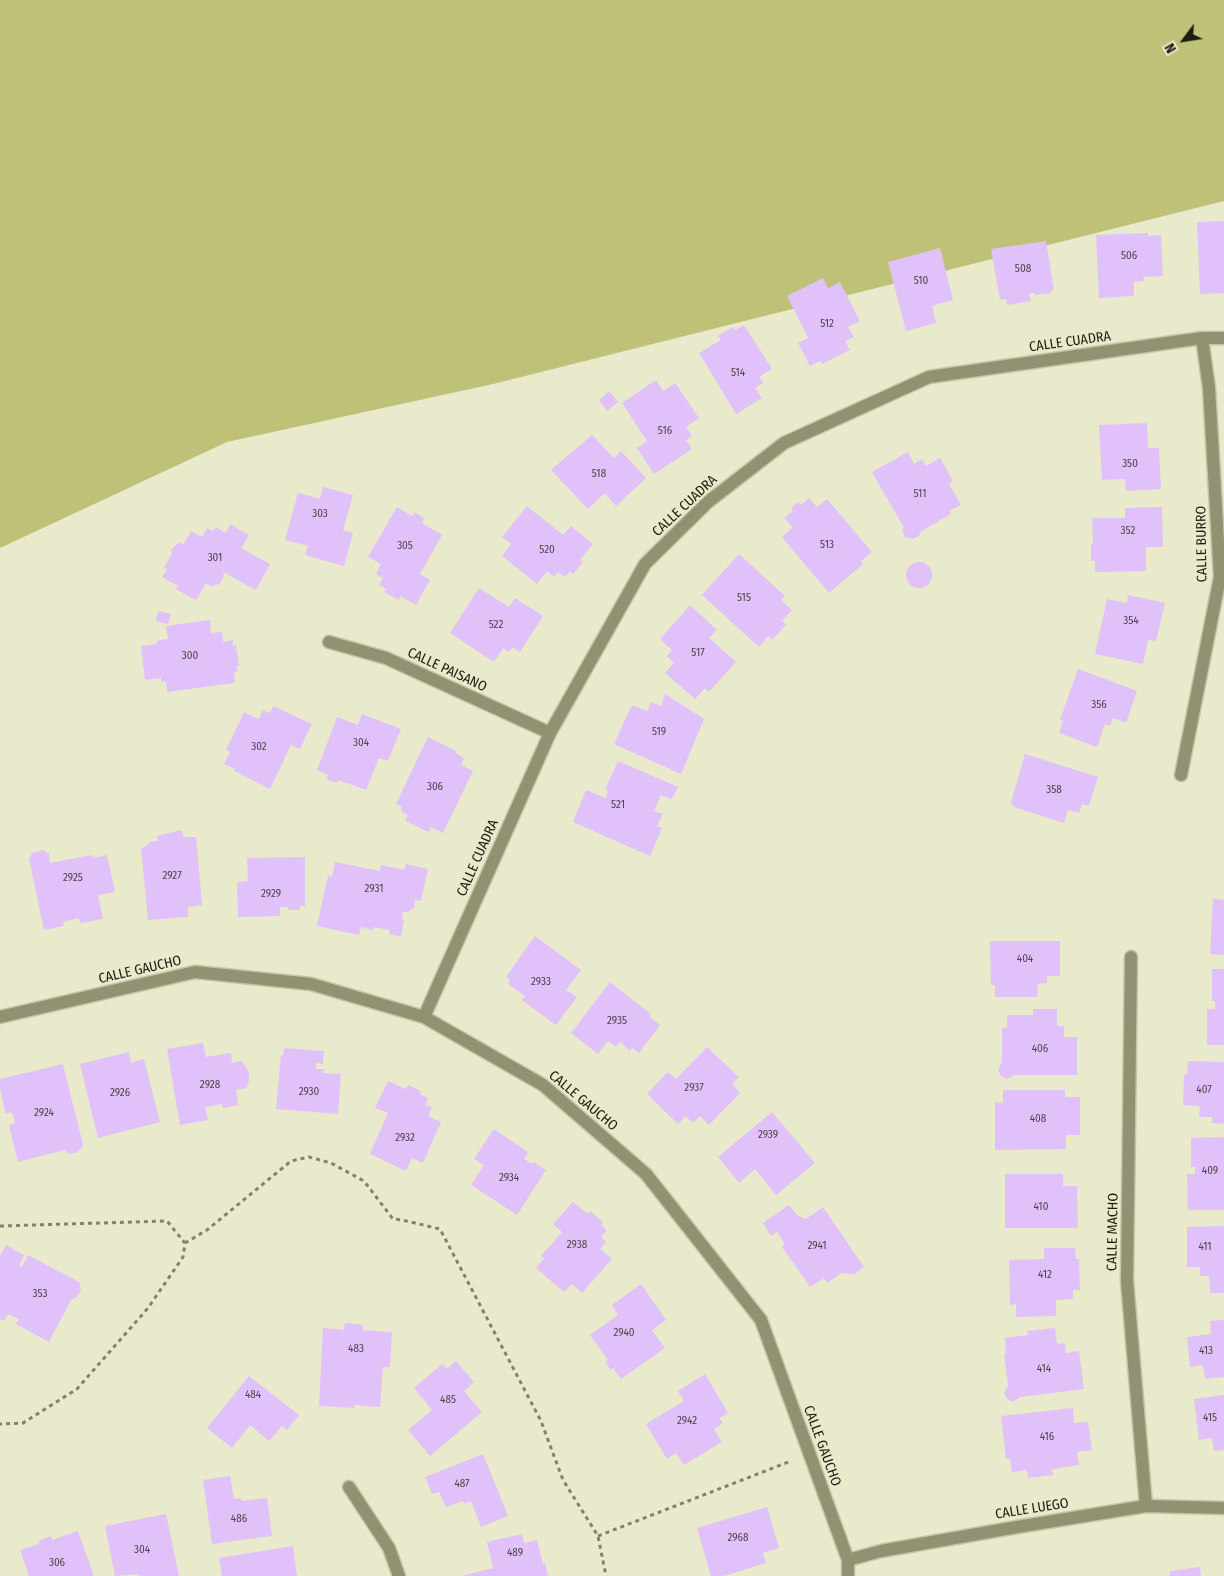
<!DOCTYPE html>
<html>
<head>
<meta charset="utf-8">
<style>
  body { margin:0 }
  #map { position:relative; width:1224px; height:1576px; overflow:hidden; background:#e8eacb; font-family:"Fira Sans Condensed",sans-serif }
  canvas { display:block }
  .north { position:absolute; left:1159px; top:15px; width:50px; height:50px; -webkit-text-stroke:4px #e8eacb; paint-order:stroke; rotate:239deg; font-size:14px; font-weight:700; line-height:20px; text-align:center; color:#1c1c11 }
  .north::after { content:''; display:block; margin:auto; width:18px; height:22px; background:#1c1c11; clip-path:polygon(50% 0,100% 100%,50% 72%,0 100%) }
</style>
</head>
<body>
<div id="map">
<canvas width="1224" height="1576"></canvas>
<div class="north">N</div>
</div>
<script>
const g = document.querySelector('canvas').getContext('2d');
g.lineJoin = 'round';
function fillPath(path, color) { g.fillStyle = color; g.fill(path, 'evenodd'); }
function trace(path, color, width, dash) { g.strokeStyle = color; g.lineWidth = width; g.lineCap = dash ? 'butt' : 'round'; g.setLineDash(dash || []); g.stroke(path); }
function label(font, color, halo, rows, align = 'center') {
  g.font = font + ' "Fira Sans Condensed",sans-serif'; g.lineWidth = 4.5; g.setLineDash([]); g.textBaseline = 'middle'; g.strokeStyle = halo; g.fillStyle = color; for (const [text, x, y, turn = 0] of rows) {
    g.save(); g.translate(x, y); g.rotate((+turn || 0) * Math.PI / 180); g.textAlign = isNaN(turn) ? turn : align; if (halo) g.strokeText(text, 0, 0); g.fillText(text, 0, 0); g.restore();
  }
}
fillPath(new Path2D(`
  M0,0H1224V201L493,384L227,442L0,548Z`), '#bfc178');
fillPath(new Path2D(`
  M1224,221V293L1200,294L1197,222Z
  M1148,233V236L1161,235L1163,276L1143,277L1144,281L1134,282V296L1099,298L1096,235Z
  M1046,241L1054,290H1051V293L1035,295V293L1029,294L1031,301L1007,305L1006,299L1000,300L991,249Z
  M940,248L953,300L932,306L936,323L906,331L888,262Z
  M823,278L828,288L840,282L860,321L848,327L854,337L845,341L850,350L822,364L820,361L810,366L798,343L808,338L787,296Z
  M744,325L772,369L759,377L763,383L755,388L762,398L736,414L699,353L721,340L718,336L733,327L735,330Z
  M656,380L663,391L675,383L699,418L686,427L692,436L686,440L692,449L654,474L637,448L647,441L622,403Z
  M609,391L618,402L607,411L599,400Z
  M1147,423L1148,448H1159L1161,489L1126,491L1125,479L1102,480L1099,425Z
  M592,435L614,458L621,451L646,478L616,506L605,493L588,509L551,470Z
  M908,452L914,464L922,459L926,466L940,458L953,481L949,484L961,505L949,511L951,514L920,532L919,536L913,539L905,537L902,530L904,528L872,472Z
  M323,487L353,495L343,530L353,533L344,566L305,555L308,546L285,540L298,493L320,499Z
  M809,498L817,507L827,499L872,552L861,561L863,564L829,593L782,537L793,527L784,518L793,511L791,508L798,502L801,505Z
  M527,506L563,535L571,526L593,544L580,560L583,562L573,574L570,571L565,577L558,572L554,577L547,571L537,584L502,556L511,544L502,537Z
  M397,507L412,516L414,512L424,518L422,523L442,535L420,574L430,580L416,605L400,596L399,600L384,592L386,589L379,585L383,578L376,574L381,564L368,557Z
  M1162,507L1163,547H1146V571L1095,572V561H1091V544H1093L1092,518H1125V508Z
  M230,524L249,535L241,548L270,564L256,590L223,572L224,576L220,584L211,586L206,583L196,600L176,589L178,586L162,577L167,569L164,568L172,553L171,550L179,542L183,545L191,531L202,537L207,528L213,531L215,527L226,533Z
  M739,554L785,596L781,600L792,610L782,621L786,625L772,640L768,636L759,647L702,595Z
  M906 575a13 13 0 1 1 26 0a13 13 0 1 1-26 0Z
  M479,588L509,607L515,598L543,616L520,652L512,647L509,652L503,648L494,662L450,633Z
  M1128,595L1165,603L1156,641L1148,640L1143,664L1095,654L1107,599L1127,603Z
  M690,605L717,630L709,638L736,662L709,692L705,688L695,699L665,673L674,663L667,656L672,650L660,639Z
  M158,611L171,614L168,624L156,621Z
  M210,620L211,633L222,632L223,642L233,640V646L236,645L239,666H236L237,672H234L235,683L167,692L166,681L161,682V678L145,680L141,646L157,644L156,641L168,639L166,626Z
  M1078,669L1137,691L1126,723L1113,718L1110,726L1105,724L1097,747L1059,733L1063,721L1060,720Z
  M665,694L704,719L681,774L614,744L632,705L647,711L651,702L661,706Z
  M273,706L312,724L300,749L291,745L270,789L234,771L235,769L224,764L230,752L226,750L244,712L259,719L263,710L270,713Z
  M362,714L401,729L388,761L379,758L366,790L338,780L337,783L326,779L328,775L317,770L337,717L358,725Z
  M428,737L456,751L455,753L464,758L461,765L473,771L443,833L431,827L429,832L405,821L408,815L402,812L401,806L396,804Z
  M1025,754L1098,777L1089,806L1082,804L1079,813L1068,810L1064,823L1014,807L1011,802Z
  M618,761L678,787L672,799L661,795L654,811L663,814L657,826L662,828L650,856L573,822L586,790L606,798L608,791L605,790Z
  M181,830L184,837H196L202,905L188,907V917L148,920L141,848L145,847L150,842L158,841L157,836Z
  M43,850L49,854L50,863L92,855L93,858L107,855L115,892L98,895L103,919L80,923L79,918L63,922L64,926L44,930L29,859L32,853Z
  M305,857V906H300V910H288V907H280V916L238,917L237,882L248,881L247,858Z
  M335,862L380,871L381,865L404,870L406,864L428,869L421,901L415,900L414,908L407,912H403L402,920H404L401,937L389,934L390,930L374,927L373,930L361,927L359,935L317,926L328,876L332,877Z
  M1213,899L1224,900V955L1210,954Z
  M535,936L581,970L566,990L577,997L556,1025L522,1000L525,996L508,984L510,980L506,977Z
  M990,941H1060V976H1047V983L1038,984L1037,997H995V985H991Z
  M1212,969H1224V1045H1207V1009H1215V1001H1212Z
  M610,982L651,1014L649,1016L660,1025L639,1053L632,1048L630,1051L620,1042L616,1047L608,1041L598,1054L571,1033Z
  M1033,1009H1057V1026H1064V1037H1077V1075H1015L1007,1079L1001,1076L998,1070L1002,1062V1028H1007V1015H1033Z
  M203,1043L206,1057L231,1053L232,1063L242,1061L249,1072V1081L246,1088L236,1090L238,1105L223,1108L222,1104L205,1107L208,1120L180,1125L167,1049Z
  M707,1047L739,1077L732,1084L740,1093L709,1125L700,1116L693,1123L686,1116L678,1124L647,1094L668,1072L676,1079Z
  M284,1048L324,1051L323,1064L316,1063V1069H324L323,1073L341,1074L338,1114L276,1109L281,1055H283Z
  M129,1052L131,1063L144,1059L160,1122L98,1138L80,1064Z
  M1188,1061L1224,1062V1124L1212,1123V1117H1199L1200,1106L1183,1105L1184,1074H1187Z
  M63,1064L83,1145L78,1152L69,1154L64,1150L18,1162L9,1125L15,1123L12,1112L6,1114L0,1089V1079Z
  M388,1081L406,1089L408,1085L421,1091L420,1094L428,1098L426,1105L432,1107L428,1116L441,1122L423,1163L412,1158L406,1171L370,1154L388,1113L375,1108Z
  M1003,1090H1065V1097H1080V1135H1066V1149L995,1150V1102L1003,1103Z
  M772,1112L815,1163L776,1195L755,1169L739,1183L718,1157Z
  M494,1129L528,1152L524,1159L532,1164L533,1162L546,1170L517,1215L471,1185L484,1165L474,1159Z
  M1224,1137V1210H1188L1187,1174H1195V1167H1191V1138Z
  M1005,1174H1063V1186H1077L1078,1228H1005Z
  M573,1202L588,1214L590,1211L603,1222L601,1225L607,1230L601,1237L606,1242L600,1249L612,1259L582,1293L572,1284L564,1292L536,1268L544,1258L541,1256L562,1232L553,1224Z
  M789,1205L797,1215L806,1219L823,1207L864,1267L854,1274L842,1273L827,1283L824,1278L810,1287L782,1247L785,1244L777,1232L771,1236L763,1223Z
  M1224,1226V1293H1210L1209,1276H1200V1267H1187V1227Z
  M6,1245L24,1255L19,1266L22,1267L28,1255L79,1282L81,1290L77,1297L71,1300L49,1342L16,1324L19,1319L8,1314L4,1321L0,1319V1256Z
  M1044,1248H1075L1076,1259H1079L1080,1290H1073V1299L1056,1300V1316L1016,1317V1304L1010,1305L1009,1260L1044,1259Z
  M641,1284L666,1320L652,1330L665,1348L621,1379L613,1368L611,1370L605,1362L608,1360L590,1335L618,1315L612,1305Z
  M1224,1320V1377L1205,1379L1203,1365L1190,1367L1187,1337L1211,1334L1210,1321Z
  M345,1323L363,1325V1330L392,1332L390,1367H383L380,1407L354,1405V1408L319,1406L323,1328L344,1330Z
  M1055,1328L1057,1344L1065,1343L1066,1353L1079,1351L1084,1389L1020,1397L1013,1402L1007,1399L1004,1393L1008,1385L1004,1354H1006L1005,1338L1028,1335L1027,1331Z
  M456,1361L474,1382L464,1391L482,1412L430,1456L408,1430L432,1410L414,1388L442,1364L447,1369Z
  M705,1374L728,1413L719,1418L723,1423L714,1429L722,1442L684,1465L676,1453L667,1459L646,1424L684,1401L678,1391Z
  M249,1376L299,1415L287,1430L282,1426L269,1441L250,1425L232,1448L207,1428Z
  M1224,1395V1450L1214,1451L1212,1438L1199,1440L1194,1399Z
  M1073,1408L1074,1423L1088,1422L1092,1450L1077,1452L1079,1465L1052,1469L1053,1475L1028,1478L1027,1470L1012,1472L1010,1459H1006L1001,1416Z
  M483,1454L508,1516L481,1527L471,1501L464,1504L463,1501L446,1507L439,1492L432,1494L425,1477Z
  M230,1476L234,1499L241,1498V1501L267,1498L272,1536L212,1544L203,1480Z
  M767,1507L779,1548L763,1553L766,1563L724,1576H711L697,1528Z
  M166,1514L179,1576H139L138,1574L115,1576L105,1526Z
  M78,1531L94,1576H29L20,1550L39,1544L38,1541L51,1536L52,1540Z
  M522,1534L524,1543L537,1540L543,1564L545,1563L548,1576H462L493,1568L487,1542Z
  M293,1546L297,1576H222L219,1558Z
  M1200,1567L1201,1576H1170V1571Z`), '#e1c1f9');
const street = new Path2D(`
  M329,642L386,658L550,733
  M1181,775L1220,577L1209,388L1202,338
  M1131,957L1127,1281L1146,1506
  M0,1017L195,972L311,984L424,1017L543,1085L646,1174L761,1320L848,1560V1576
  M424,1017L550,733L645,564L708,502L784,443L929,377L1202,338H1224
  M349,1487L389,1548L399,1576
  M848,1560L881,1551L1023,1526L1146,1506L1224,1508`);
trace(street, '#c3c5aa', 15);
trace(new Path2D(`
  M0,1226L167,1221L185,1243L183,1257L148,1308L77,1389L23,1423L0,1424
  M185,1243L207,1230L291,1161L309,1157L331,1163L364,1181L393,1219L402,1220L440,1229L541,1421L563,1480L598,1536L606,1576
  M598,1536L791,1461`), '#82836e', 3, [4, 4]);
trace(street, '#909271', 12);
label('11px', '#4d454b', null, [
  ["506",1129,256],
  ["508",1023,269],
  ["510",921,281],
  ["512",827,324],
  ["514",738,373],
  ["516",665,431],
  ["350",1130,464],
  ["518",599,474],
  ["511",920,494],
  ["303",320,514],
  ["352",1128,531],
  ["513",827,545],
  ["305",405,546],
  ["520",547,550],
  ["301",215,558],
  ["515",744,598],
  ["354",1131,621],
  ["522",496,625],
  ["517",698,653],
  ["300",190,656],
  ["356",1099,705],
  ["519",659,732],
  ["304",361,743],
  ["302",259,747],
  ["306",435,787],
  ["358",1054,790],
  ["521",618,805],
  ["2927",172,876],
  ["2925",73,878],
  ["2931",374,889],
  ["2929",271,894],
  ["404",1025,959],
  ["2933",541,982],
  ["2935",617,1021],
  ["406",1040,1049],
  ["2928",210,1085],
  ["2937",694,1088],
  ["407",1204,1090],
  ["2930",309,1092],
  ["2926",120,1093],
  ["2924",44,1113],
  ["408",1038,1119],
  ["2939",768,1135],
  ["2932",405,1138],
  ["409",1210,1171],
  ["2934",509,1178],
  ["410",1041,1207],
  ["2938",577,1245],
  ["2941",817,1246],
  ["411",1205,1247],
  ["412",1045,1275],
  ["353",40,1294],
  ["2940",624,1333],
  ["483",356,1349],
  ["413",1206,1351],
  ["414",1044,1369],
  ["484",253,1395],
  ["485",448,1400],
  ["415",1210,1418],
  ["2942",687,1421],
  ["416",1047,1437],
  ["487",462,1484],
  ["486",239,1519],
  ["2968",738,1538],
  ["304",142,1550],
  ["489",515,1553],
  ["306",57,1563]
]);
label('14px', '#1c1c11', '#e8eacb', [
  ["CALLE CUADRA",1070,342,-8],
  ["CALLE CUADRA",685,506,-43],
  ["CALLE BURRO",1202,544,-91],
  ["CALLE PAISANO",447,670,25],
  ["CALLE CUADRA",478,858,-66],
  ["CALLE GAUCHO",140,970,-13],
  ["CALLE GAUCHO",583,1101,40],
  ["CALLE MACHO",1113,1232,-89],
  ["CALLE GAUCHO",822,1446,70],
  ["CALLE LUEGO",1032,1509,-9]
]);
</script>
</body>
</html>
